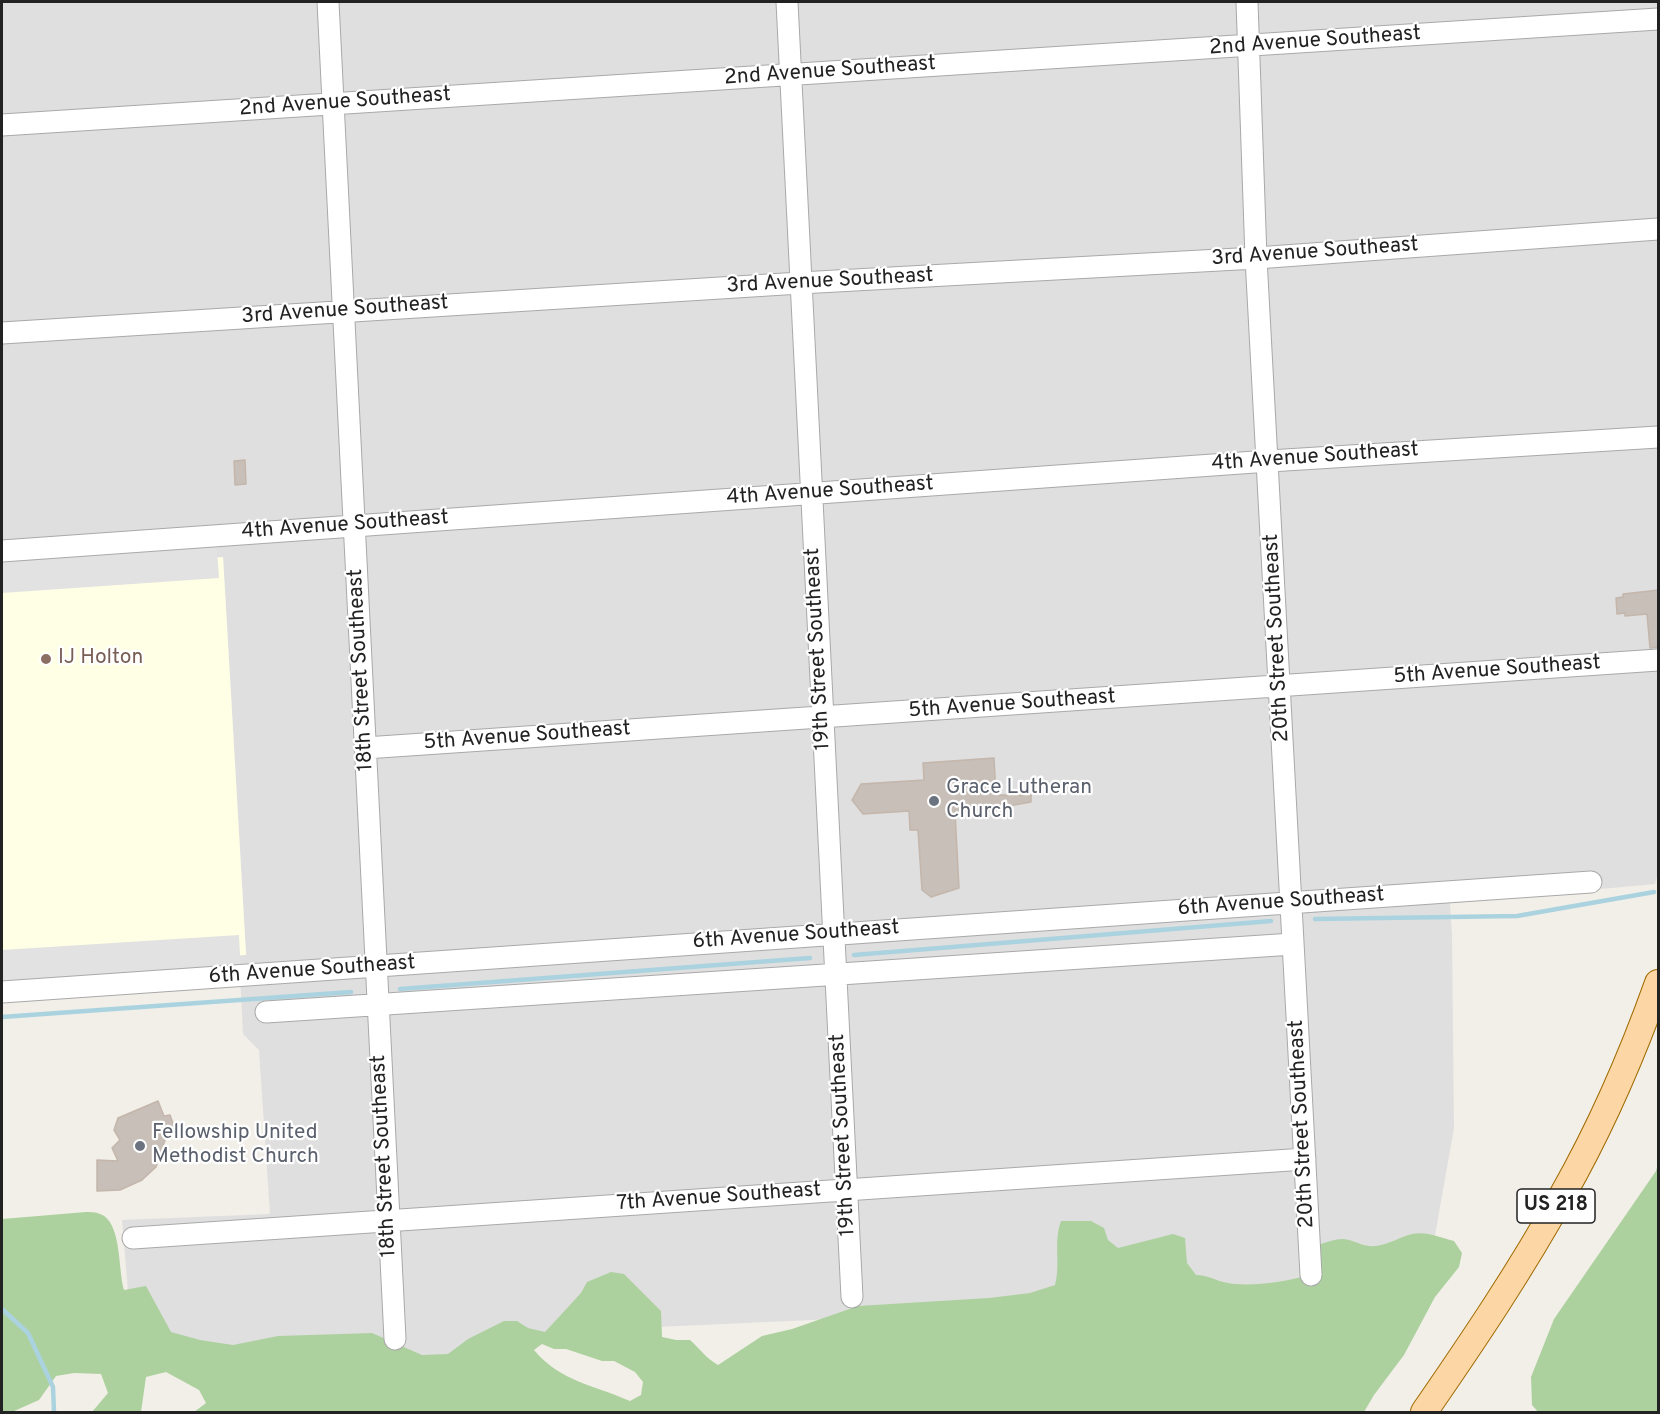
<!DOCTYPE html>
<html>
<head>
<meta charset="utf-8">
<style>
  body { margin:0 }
  #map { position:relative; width:1660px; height:1414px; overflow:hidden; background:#f2efe9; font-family:Overpass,sans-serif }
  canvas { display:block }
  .frame { position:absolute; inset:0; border:3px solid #222; pointer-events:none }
</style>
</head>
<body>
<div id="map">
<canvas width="1660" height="1414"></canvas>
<div class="frame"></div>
</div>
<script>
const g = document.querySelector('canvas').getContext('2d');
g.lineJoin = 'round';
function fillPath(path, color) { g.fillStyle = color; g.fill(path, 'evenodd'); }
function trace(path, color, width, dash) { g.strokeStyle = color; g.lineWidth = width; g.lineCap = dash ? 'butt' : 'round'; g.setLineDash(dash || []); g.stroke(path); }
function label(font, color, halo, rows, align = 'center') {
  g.font = font + ' Overpass,sans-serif'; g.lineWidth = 4.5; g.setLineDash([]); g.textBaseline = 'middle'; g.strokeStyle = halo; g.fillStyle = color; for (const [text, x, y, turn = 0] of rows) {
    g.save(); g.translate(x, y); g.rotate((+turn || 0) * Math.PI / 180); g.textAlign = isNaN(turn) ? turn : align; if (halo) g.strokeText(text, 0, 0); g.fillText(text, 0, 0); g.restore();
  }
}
fillPath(new Path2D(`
  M2,2H1658V873L1655,884L1450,903L1452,936L1454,1128L1425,1292L592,1330L470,1365L132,1338L122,1220L270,1214L259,1050L243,1034L239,955L246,954L223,558L2,573Z`), '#e0dfdf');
fillPath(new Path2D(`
  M223,557L246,955L2,971V573Z`), '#ffffe5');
fillPath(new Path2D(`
  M1658,1164V1412H1538L1532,1405L1531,1377L1554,1319L1656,1171Z
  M86,1212C90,1212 96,1212 100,1214C122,1221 118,1271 124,1290L146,1286L171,1332L200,1340L233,1345L278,1336L372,1333L422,1355L448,1354L468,1339L504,1321H517L528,1328L545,1332L581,1293L587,1282L611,1272L624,1274L661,1311L662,1337L676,1340H690C700,1349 706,1358 718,1365L762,1336L792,1329L858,1306L989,1298L1030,1293L1055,1285C1061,1264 1053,1242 1061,1221H1091L1104,1228L1108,1240L1118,1248L1173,1234L1185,1238L1187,1263L1196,1275C1209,1275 1215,1281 1228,1283C1249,1287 1284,1282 1305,1276L1321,1244C1330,1241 1340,1237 1349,1240C1359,1243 1365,1247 1376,1246C1390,1244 1400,1237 1412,1234C1426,1231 1442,1238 1454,1241L1462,1253L1459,1267L1435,1297L1404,1355L1374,1395L1364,1412H194L206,1403L199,1390L166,1372L146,1377L141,1412H92L108,1393L101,1374L74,1373L56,1376L39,1400L12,1412H2V1219ZM542,1344L554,1349H566L602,1361H614L635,1372L643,1382L641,1395L630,1401C594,1385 561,1382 534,1350Z`), '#add19e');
fillPath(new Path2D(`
  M216,535L219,578L2,593V551Z
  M239,935L241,976L2,992V950Z`), '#e2e2e2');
trace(new Path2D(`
  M1315,919L1517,916L1654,892
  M854,955L1271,921
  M400,989L810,958
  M2,1017L351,992
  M2,1309L28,1333L53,1387L54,1412`), '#aad3df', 4.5);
const building = new Path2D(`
  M245,460L246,484L235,485L234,461Z
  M1659,590V647L1650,648L1647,614L1625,616V613L1617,614L1616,598L1623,597V594Z
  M994,758L996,795H1031V802L997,808V810L955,812L959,888L931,897L922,890L918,830H910L909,811L863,814L852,800L861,784L924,780L923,763Z
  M158,1101L164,1116L170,1115L174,1126L171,1137H166L156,1167L142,1180L120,1190L97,1191V1160L118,1161L112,1148L120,1140L114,1130L118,1118Z`);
fillPath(building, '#c7bfb8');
trace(building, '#c4b6ab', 1.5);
const minor = new Path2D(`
  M328,2L395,1339
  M787,2L852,1297
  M1247,2L1256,258L1311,1275
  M2,125L1658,19
  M2,333L800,283L1256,258L1658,229
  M2,551L1269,461L1658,437
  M365,748L1658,660
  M2,992L1591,882
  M266,1012L1293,944
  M133,1238L1305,1159`);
const major = new Path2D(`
  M1424,1412C1473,1341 1521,1270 1563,1194C1601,1127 1632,1056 1658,983`);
trace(minor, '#a9a9a9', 23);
trace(major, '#a06b00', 28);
trace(minor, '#fff', 21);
trace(major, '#fcd6a4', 26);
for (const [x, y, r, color] of [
  [46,659,6,"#8d6e63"],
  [934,801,6,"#6b7280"],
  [140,1146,6,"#6b7280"]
]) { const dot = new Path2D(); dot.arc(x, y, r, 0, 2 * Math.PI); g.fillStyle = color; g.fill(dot); trace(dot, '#fff', 2); }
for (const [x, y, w] of [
  [1556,1206,78]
]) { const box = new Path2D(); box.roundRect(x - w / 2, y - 17, w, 34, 4.5); g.fillStyle = '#fff'; g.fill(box); trace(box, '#222', 1.5); }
label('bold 20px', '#222', null, [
  ["US 218",1556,1206]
]);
label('21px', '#222', '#fff', [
  ["2nd Avenue Southeast",1315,42,-4],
  ["2nd Avenue Southeast",830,72,-4],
  ["2nd Avenue Southeast",345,103,-4],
  ["3rd Avenue Southeast",1315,253,-4],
  ["3rd Avenue Southeast",830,282,-3],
  ["3rd Avenue Southeast",345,311,-4],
  ["4th Avenue Southeast",1315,458,-4],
  ["4th Avenue Southeast",830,492,-4],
  ["4th Avenue Southeast",345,526,-4],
  ["20th Street Southeast",1278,638,-93],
  ["19th Street Southeast",819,649,-93],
  ["18th Street Southeast",362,670,-93],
  ["5th Avenue Southeast",1497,671,-4],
  ["5th Avenue Southeast",1012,705,-4],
  ["5th Avenue Southeast",527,737,-4],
  ["6th Avenue Southeast",1281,903,-4],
  ["6th Avenue Southeast",796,936,-4],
  ["6th Avenue Southeast",312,971,-4],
  ["20th Street Southeast",1303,1124,-93],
  ["19th Street Southeast",844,1135,-93],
  ["18th Street Southeast",385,1156,-93],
  ["7th Avenue Southeast",719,1198,-4]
]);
label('21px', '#785e54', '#fff', [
  ["IJ Holton",58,659]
], 'left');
label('21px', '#5b616d', '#fff', [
  ["Grace Lutheran",946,789],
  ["Church",946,813],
  ["Fellowship United",152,1134],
  ["Methodist Church",152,1158]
], 'left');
</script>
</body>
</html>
